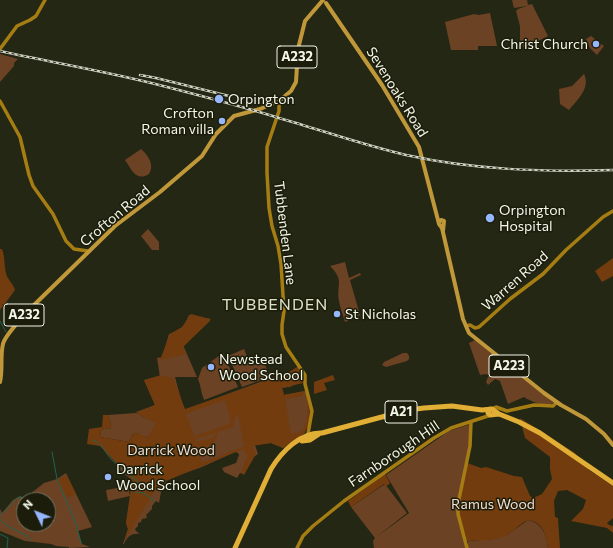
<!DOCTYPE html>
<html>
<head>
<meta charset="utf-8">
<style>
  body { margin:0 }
  #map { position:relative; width:613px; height:548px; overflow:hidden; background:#242714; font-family:Commissioner,sans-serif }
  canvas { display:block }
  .north { position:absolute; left:16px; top:492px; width:40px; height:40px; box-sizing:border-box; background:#1b1d0a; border:1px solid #727464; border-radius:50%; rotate:313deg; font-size:11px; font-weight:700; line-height:16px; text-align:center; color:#f4f6ea }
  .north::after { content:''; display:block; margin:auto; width:14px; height:18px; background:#96b6fd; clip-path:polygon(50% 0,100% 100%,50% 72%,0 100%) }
</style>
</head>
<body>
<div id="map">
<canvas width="613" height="548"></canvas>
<div class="north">N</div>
</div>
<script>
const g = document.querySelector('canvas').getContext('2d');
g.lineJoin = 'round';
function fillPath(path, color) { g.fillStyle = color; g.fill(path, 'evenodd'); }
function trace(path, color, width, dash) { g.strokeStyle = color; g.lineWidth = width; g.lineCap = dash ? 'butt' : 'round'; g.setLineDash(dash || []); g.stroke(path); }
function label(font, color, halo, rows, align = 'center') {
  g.font = font + ' Commissioner,sans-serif'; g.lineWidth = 3; g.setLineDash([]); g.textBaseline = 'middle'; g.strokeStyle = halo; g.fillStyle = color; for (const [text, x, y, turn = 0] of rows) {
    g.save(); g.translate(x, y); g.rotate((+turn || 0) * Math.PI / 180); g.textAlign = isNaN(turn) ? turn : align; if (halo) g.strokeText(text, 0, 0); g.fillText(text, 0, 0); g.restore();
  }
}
fillPath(new Path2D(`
  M512,0H527L528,5L532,4L548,36L524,48L520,41V26L516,11L518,9L527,6L514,8Z
  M490,13L497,46H478V50H451L445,22L474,14L479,15Z
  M591,36L604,46L597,55L590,48L586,39Z
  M0,54L18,59L14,63V66L0,82Z
  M584,74C591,88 577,100 569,110L560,104L559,89L572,86Z
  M141,149C148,155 155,165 149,174C136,182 132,170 125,160Z
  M148,229L159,242V250H152L141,236Z
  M345,262L349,278L360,273L361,275L350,280L360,315L345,322C343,315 340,308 339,301C336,284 345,281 330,266Z
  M189,315L211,319L183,345L197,377H175L184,410L279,375L280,378L298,367L300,371L303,372L304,383L301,372L303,379L298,381L299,382L290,387H288L282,388L284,395L306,391L311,406L305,433L283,448L271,443L255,445L258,454L252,458L244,474L240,473L237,478L224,472L222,468L236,463L239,455L238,453L235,452L202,467L165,480L167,486L161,492L159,503L156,501L152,506V509L146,515L147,518L142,519L141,522L138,523V526L135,529L136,531L140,534C132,533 127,536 124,544H123L128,529L126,523L133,481L121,471L117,463L139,433L133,434L129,442L100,437L101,431L104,428L110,429L111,425L108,415L136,413L157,423L148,438L144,436L149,439L160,424L136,412L155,405L144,380L160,377L157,358L163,357V354L169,334L183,328Z
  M475,340L554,403C545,408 532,402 524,397L508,404L500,381L495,379L488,385L486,382L489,375L486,374L480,375L469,343Z
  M244,349L251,366L264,362L270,377L242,387L228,356Z
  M223,353L238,387L204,400C201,393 201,386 198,379L202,368Z
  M403,353H407L409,356V359L407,361L386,367L382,365L384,362Z
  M471,424L469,446L458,504L466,548H374L373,541L375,538L409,513L386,475L449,431Z
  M66,473L92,527L78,531L82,544L90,547L69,548V547L56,546L51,544L25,541L0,531V509L2,513L13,500L20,496L25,498L44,483L57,479ZM24,500H48V524H24Z
  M385,484L407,513L375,538L351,507Z
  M128,486L130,496L108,501L106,490Z
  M528,520C543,524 546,534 548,548H468V541L494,539L507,535Z`), '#6c4224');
fillPath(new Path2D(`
  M0,249H2C5,257 4,264 6,273C7,279 13,283 15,290L4,305L2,304L3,306L0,310Z
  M613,258V276L602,282L595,271Z
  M191,314L210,319V321L183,347L186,354L160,360L170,334L182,327Z
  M297,367L301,374L303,383L282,388L284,395L304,391L302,396L285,399L291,434C295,433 301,432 303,430C310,422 307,401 306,391C309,407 315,426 299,438C294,441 288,444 283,448L271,443L252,446L256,454L244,475L241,473L247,456L243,449L159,484L125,540L128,529L126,523L132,480L100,446L87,444L89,429L102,427L103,415H108L111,425L110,429L104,428L101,431L100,437L129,442L133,434L138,433L148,438L156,423L136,413L155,405L144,380L161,375L173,378L185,409L286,374ZM225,400L231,423L195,436L196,439L215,433V435L210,439L197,441L198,446L186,414ZM236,414L239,419L244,446L218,457L202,462L198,447C208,450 214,444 218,435L217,432L233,427Z
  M333,375L335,380L324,383L327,390L314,394V382Z
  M520,418L575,453L589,470L613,486V518L607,523L609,525L613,526V533L607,528L571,521L583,509L586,500L567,490L558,491L554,501L555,517L558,518L560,548H548C546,538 545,527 535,522C532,521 529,519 526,521C517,526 511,535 500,538C490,541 477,540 467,541L459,513V504L467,463L481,468L486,467L514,476L522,477L530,496L533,498L542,494L552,479L550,469V457L525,438Z
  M385,474L390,483L387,486L384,484L351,507L348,501Z
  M66,475L76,494L67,498L58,480Z`), '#723c0f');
trace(new Path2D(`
  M0,321L6,332
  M93,440C104,445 104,452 112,460C120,468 129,475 138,481L135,491L136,493
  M52,452L57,479L76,524L81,543
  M138,492L144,493L155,501
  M0,516L17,498L20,497L26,499L28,498
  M0,519L6,525L27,536
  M0,534L8,538L7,548
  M27,537L31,540`), '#216354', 1);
trace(new Path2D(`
  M0,49L17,26L30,20L36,16L45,0
  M0,101L20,137L29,175L33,186L53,214L66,241L74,249L88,251
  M279,101V111L267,147V173L269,208L272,226L278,246L281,264L284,311L282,325V334L286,347L305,375V384L312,411L308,434
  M466,326L470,325L475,328L479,327L510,299L543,274L566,250L603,217L613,211
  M491,409L496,407L507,411L534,405L553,406L557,402
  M297,548L303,536L313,526L344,501L434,438L451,428L491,415
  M467,548L458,514V504L470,446L471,422`), '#a67d13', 3.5);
trace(new Path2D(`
  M326,3L382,85L419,147L439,224L442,228L463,319L469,333L544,393L561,405L586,419L604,434L613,445
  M439,222L441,220L444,221L443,231
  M0,382C3,369 0,356 3,344C4,337 27,311 34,305L115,226L160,192L202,156L216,134L234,116L260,109L279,101L291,91L296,82L298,49L305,21L323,0`), '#c19839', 4);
trace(new Path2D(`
  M490,409L488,413L490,415L499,414
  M302,441L310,440L319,434
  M235,548L271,469C282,451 301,432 322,433L408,410L424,408L452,406L482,410L492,409L499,414L519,422L540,433L613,483`), '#e1ae36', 5);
const rail = new Path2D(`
  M0,51C54,63 110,72 163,86C202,96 241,106 279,118C321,130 363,145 406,155C474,170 543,172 613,170
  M140,75L156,78L229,96`);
trace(rail, '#d0d2c4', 2.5);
trace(rail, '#1b1d0a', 1, [3]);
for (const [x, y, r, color] of [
  [596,44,4,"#96b6fd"],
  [219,99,5,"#96b6fd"],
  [222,121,4,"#96b6fd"],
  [490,218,5,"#96b6fd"],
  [337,314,4,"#96b6fd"],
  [211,367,4,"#96b6fd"],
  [108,477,4,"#96b6fd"]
]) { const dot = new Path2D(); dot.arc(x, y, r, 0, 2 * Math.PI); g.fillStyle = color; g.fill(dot); trace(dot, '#1b1d0a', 1.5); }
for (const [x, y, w] of [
  [297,57,40],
  [24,315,40],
  [509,366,40],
  [401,412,32]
]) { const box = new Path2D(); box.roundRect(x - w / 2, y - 11, w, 22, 3); g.fillStyle = '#1b1d0a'; g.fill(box); trace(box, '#f4f6ea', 1); }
label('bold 13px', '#f4f6ea', null, [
  ["A232",297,57],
  ["A232",24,315],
  ["A223",509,366],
  ["A21",401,412]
]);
label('14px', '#f4f6ea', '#1b1d0a', [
  ["Christ Church",588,44,"right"],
  ["Orpington",228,99],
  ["Crofton",214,113,"right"],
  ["Roman villa",214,129,"right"],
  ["Orpington",499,210],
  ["Hospital",499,226],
  ["St Nicholas",345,314],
  ["Newstead",219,359],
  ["Wood School",219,375],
  ["Darrick",116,469],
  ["Wood School",116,485]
], 'left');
label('14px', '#f4f6ea', '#1b1d0a', [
  ["Sevenoaks Road",397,92,58],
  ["Crofton Road",115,216,-40],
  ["Tubbenden Lane",285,233,83],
  ["Warren Road",515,281,-41],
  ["Farnborough Hill",394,454,-34]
]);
label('14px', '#f3ddd0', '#1b1d0a', [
  ["Darrick Wood",171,450],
  ["Ramus Wood",493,504]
]);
g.letterSpacing = '1px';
label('16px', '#dde1c8', '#1b1d0a', [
  ["TUBBENDEN",275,305]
]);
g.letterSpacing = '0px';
</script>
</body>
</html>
